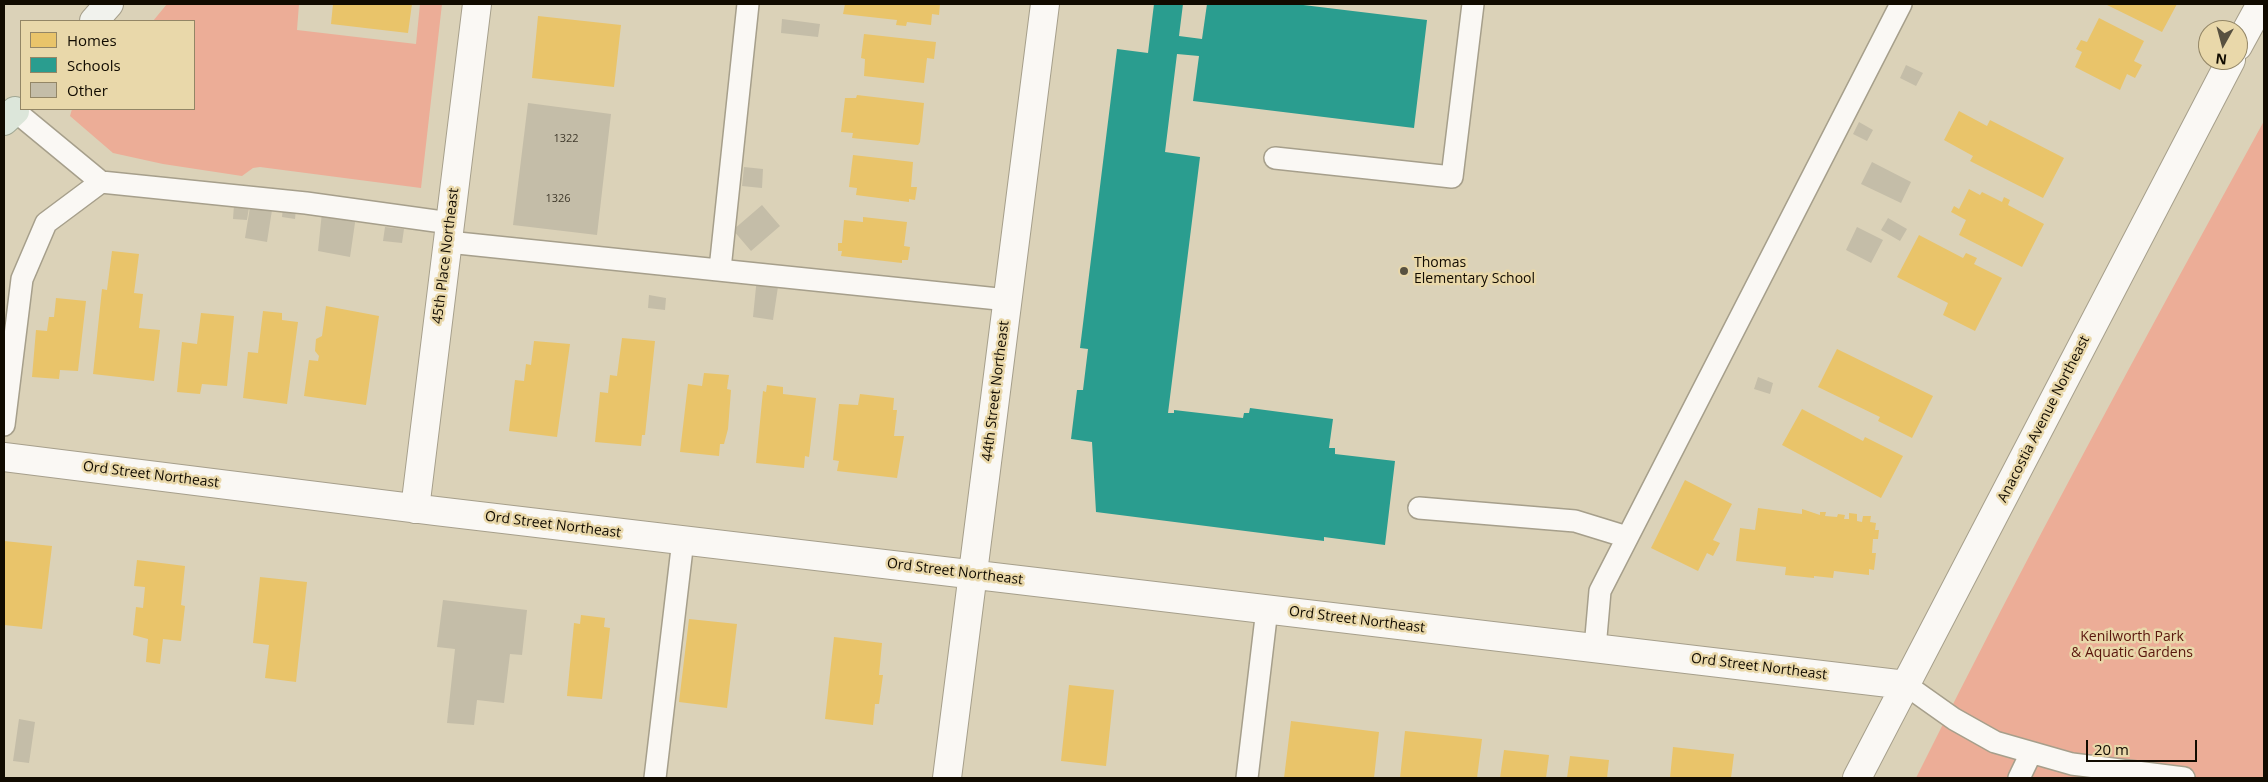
<!DOCTYPE html>
<html>
<head>
<meta charset="utf-8">
<style>
  body { margin:0 }
  #map { position:relative; width:2268px; height:782px; overflow:hidden; background:#dbd2b8; font-family:"Open Sans",sans-serif }
  canvas { display:block }
  .frame { position:absolute; inset:0; border:5px solid #110b00; pointer-events:none }
  .legend { position:absolute; left:20px; top:20px; width:175px; height:90px; box-sizing:border-box; background:#e9d8aa; border:1px solid #938666; margin:0; padding:6px 9px; list-style:none; font-size:15px; color:#110b00 }
  .legend li { display:flex; align-items:center; gap:10px; height:25px }
  .legend b { width:25px; border:1px solid #938666 }
  .north { position:absolute; left:2198px; top:20px; width:50px; height:50px; box-sizing:border-box; background:#e9d8aa; border:1px solid #938666; border-radius:50%; rotate:187deg; font-size:14px; font-weight:700; line-height:20px; text-align:center; color:#110b00 }
  .north::after { content:''; display:block; margin:auto; width:18px; height:22px; background:#585140; clip-path:polygon(50% 0,100% 100%,50% 72%,0 100%) }
  .scale { position:absolute; left:2086px; top:740px; width:111px; height:22px; box-sizing:border-box; border:2px solid #110b00; border-top:0; padding-left:6px; font-size:15px; line-height:18px; white-space:nowrap; color:#110b00; -webkit-text-stroke:4px #e9d8aa; paint-order:stroke }
</style>
</head>
<body>
<div id="map">
<canvas width="2268" height="782"></canvas>
<div class="frame"></div>
<ul class="legend">
<li><b style="height:14px;background:#e9c46a"></b>Homes</li>
<li><b style="height:14px;background:#2a9d8f"></b>Schools</li>
<li><b style="height:14px;background:#c4bda8"></b>Other</li>
</ul>
<div class="north">N</div>
<div class="scale">20 m</div>
</div>
<script>
const g = document.querySelector('canvas').getContext('2d');
g.lineJoin = 'round';
function fillPath(path, color) { g.fillStyle = color; g.fill(path, 'evenodd'); }
function trace(path, color, width, dash) { g.strokeStyle = color; g.lineWidth = width; g.lineCap = dash ? 'butt' : 'round'; g.setLineDash(dash || []); g.stroke(path); }
function label(font, color, halo, rows, align = 'center') {
  g.font = font + ' "Open Sans",sans-serif'; g.lineWidth = 5; g.setLineDash([]); g.textBaseline = 'middle'; g.strokeStyle = halo; g.fillStyle = color; for (const [text, x, y, turn = 0] of rows) {
    g.save(); g.translate(x, y); g.rotate((+turn || 0) * Math.PI / 180); g.textAlign = isNaN(turn) ? turn : align; if (halo) g.strokeText(text, 0, 0); g.fillText(text, 0, 0); g.restore();
  }
}
fillPath(new Path2D(`
  M167,4H299L297,30L416,44L420,4H442L421,188L260,167L253,168L242,176L163,164L113,153L70,116L72,109H194V21H153Z
  M2264,121V778H1916C2026,556 2145,338 2264,121Z`), '#ecad97');
fillPath(new Path2D(`
  M333,4H412L408,33L331,24Z
  M845,4H940L939,15L932,14L931,25L907,22L906,26L896,25L897,20L843,14Z
  M2105,4H2177L2162,32Z
  M538,16L621,25L614,87L532,78Z
  M2099,18L2144,41L2134,61L2142,65L2135,78L2127,74L2120,90L2075,67L2082,52L2076,49L2081,40L2087,42Z
  M864,34L936,42L934,59L927,58L924,83L864,76L865,59L861,58Z
  M857,95L924,103L920,142L918,145L852,138L853,133L841,132L845,98H856Z
  M1959,111L1987,126L1990,120L2064,158L2043,198L1970,161L1973,156L1944,140Z
  M853,155L913,162L911,187H917L915,200L909,199V202L856,195L857,188L849,187Z
  M1969,189L1980,195L1982,192L2002,202L2004,197L2010,200L2008,205L2044,224L2022,267L1959,235L1966,220L1951,212L1954,206L1959,209Z
  M863,217L907,222L904,246L910,247L908,260H902V263L841,256L842,251H838V243H842L844,220L863,222Z
  M1919,235L1963,258L1966,253L1977,258L1974,264L2002,278L1975,331L1943,315L1948,303L1897,277Z
  M112,251L139,254L134,293L143,294L139,328L160,330L154,381L93,374L102,289L107,290Z
  M56,298L86,301L78,371L60,370L59,379L32,377L36,330L47,331L49,317H54Z
  M326,306L379,316L366,405L304,396L309,360L318,361L319,356L315,351L316,339L322,336Z
  M263,311L282,313V320L298,322L287,404L243,398L248,352L258,353Z
  M201,313L234,316L227,386L202,384L200,394L177,392L182,342L197,344Z
  M622,338L655,341L645,435H642L641,446L595,442L600,392L608,393L610,375L617,376Z
  M534,341L570,344L557,437L509,431L515,380L524,381L526,364L531,365Z
  M1837,349L1933,396L1912,438L1878,421L1880,417L1818,387Z
  M704,373L729,375L727,389L731,390L728,429L724,444H720L719,456L680,452L688,384L702,386Z
  M767,385L783,387V394L816,398L809,457L805,456L804,468L756,463L763,391L766,392Z
  M860,394L894,398L893,410H897L894,436H904L897,478L837,471L839,461L833,460L839,404L858,405Z
  M1802,409L1863,441L1865,437L1903,456L1881,498L1782,445Z
  M1685,480L1732,504L1713,540L1720,543L1713,556L1707,553L1698,571L1651,548Z
  M1758,508L1802,514V509L1820,515V512H1826L1825,516L1837,517L1838,514L1845,515L1844,519H1849V513L1857,514V521L1862,522L1863,516H1871L1870,522L1876,523L1875,530H1879L1878,539H1873L1872,553H1876L1874,570L1869,569V575L1834,571L1833,578L1814,576V578L1785,575L1786,567L1736,561L1740,528L1755,530Z
  M4,541L52,546L42,629L4,625Z
  M137,560L185,566L181,605L185,606L181,641L163,639L160,664L146,662L148,639L133,635L136,607L143,608L145,587L134,586Z
  M260,577L307,582L296,682L265,678L269,645L253,643Z
  M581,615L605,618L604,627L610,628L602,699L567,696L574,623L580,624Z
  M689,619L737,624L727,708L679,702Z
  M834,637L882,643L879,675H883L879,704H875L873,725L825,719Z
  M1069,685L1114,690L1106,766L1061,761Z
  M1291,721L1379,732L1374,778H1284Z
  M1405,731L1482,739L1477,778H1400Z
  M1673,747L1734,754L1731,778H1670Z
  M1504,750L1549,755L1546,778H1500Z
  M1570,756L1609,760L1607,778H1567Z`), '#e9c46a');
fillPath(new Path2D(`
  M1154,4H1183L1179,36L1202,39L1207,4H1295L1427,20L1414,128L1193,101L1199,56L1177,54L1165,152L1200,157L1168,413H1174V410L1243,418L1244,413H1249L1250,408L1333,419L1329,448H1335V454L1395,461L1385,545L1324,537V541L1096,512L1092,442L1071,439L1077,390H1083L1088,349L1080,348L1117,49L1148,53Z`), '#2a9d8f');
fillPath(new Path2D(`
  M782,19L820,24L818,37L781,33Z
  M1906,65L1923,73L1916,86L1900,78Z
  M528,103L611,114L597,235L513,225Z
  M1859,122L1873,130L1867,141L1853,134Z
  M1872,162L1911,182L1901,203L1861,184Z
  M744,167L763,169L762,188L742,186Z
  M234,205L249,207L247,220L233,219Z
  M762,205L780,226L751,251L733,230Z
  M250,207L272,210L267,242L245,238Z
  M283,207L296,209L295,219L282,217Z
  M322,212L356,216L350,257L318,251Z
  M1888,218L1907,229L1900,241L1881,230Z
  M385,227L404,229L402,243L383,241Z
  M1857,227L1883,240L1871,263L1846,250Z
  M757,277L779,280L773,320L753,317Z
  M649,295L666,298L665,310L648,308Z
  M1758,377L1773,383L1770,394L1754,389Z
  M443,600L527,610L522,655L510,654L504,703L477,700L474,725L447,723L455,649L437,647Z
  M19,719L35,722L29,763L13,761Z`), '#c4bda8');
const service = new Path2D(`
  M15,111L101,182
  M1275,158L1452,177L1473,4
  M448,242L1008,300
  M720,269L748,4
  M4,425L22,279L46,223L101,182L306,203L450,223
  M1419,508L1575,521L1627,537
  M1595,648L1600,591L1901,4
  M1906,685L1954,719L1995,742L2072,764L2184,778
  M655,778L683,540
  M1247,778L1267,609
  M2019,778L2031,753`);
const minor = new Path2D(`
  M2238,46L2261,4
  M4,457L436,511L1906,685
  M415,509L477,4
  M947,778L1045,4
  M1857,778L2231,60`);
const secondary = new Path2D(`
  M94,21L109,4`);
const motorway = new Path2D(`
  M4,121L15,111`);
trace(service, '#a69f8b', 24);
trace(minor, '#a69f8b', 30);
trace(secondary, '#a69f8b', 30);
trace(motorway, '#a2a894', 30);
trace(service, '#faf8f4', 21);
trace(minor, '#faf8f4', 28);
trace(secondary, '#f1f2ed', 28);
trace(motorway, '#dce6da', 28);
for (const [x, y, r, color] of [
  [1404,271,5,"#585140"]
]) { const dot = new Path2D(); dot.arc(x, y, r, 0, 2 * Math.PI); g.fillStyle = color; g.fill(dot); trace(dot, '#e9d8aa', 2); }
label('11px', '#3e382a', null, [
  ["1322",566,139],
  ["1326",558,199]
]);
label('14px', '#110b00', '#e9d8aa', [
  ["45th Place Northeast",446,256,-83],
  ["44th Street Northeast",996,391,-83],
  ["Anacostia Avenue Northeast",2044,419,-63],
  ["Ord Street Northeast",151,475,7],
  ["Ord Street Northeast",553,525,7],
  ["Ord Street Northeast",955,572,7],
  ["Ord Street Northeast",1357,620,7],
  ["Ord Street Northeast",1759,667,7]
]);
label('14px', '#110b00', '#e9d8aa', [
  ["Thomas",1414,263],
  ["Elementary School",1414,279]
], 'left');
label('14px', '#59150c', '#e9d8aa', [
  ["Kenilworth Park",2132,637],
  ["& Aquatic Gardens",2132,653]
]);
</script>
</body>
</html>
